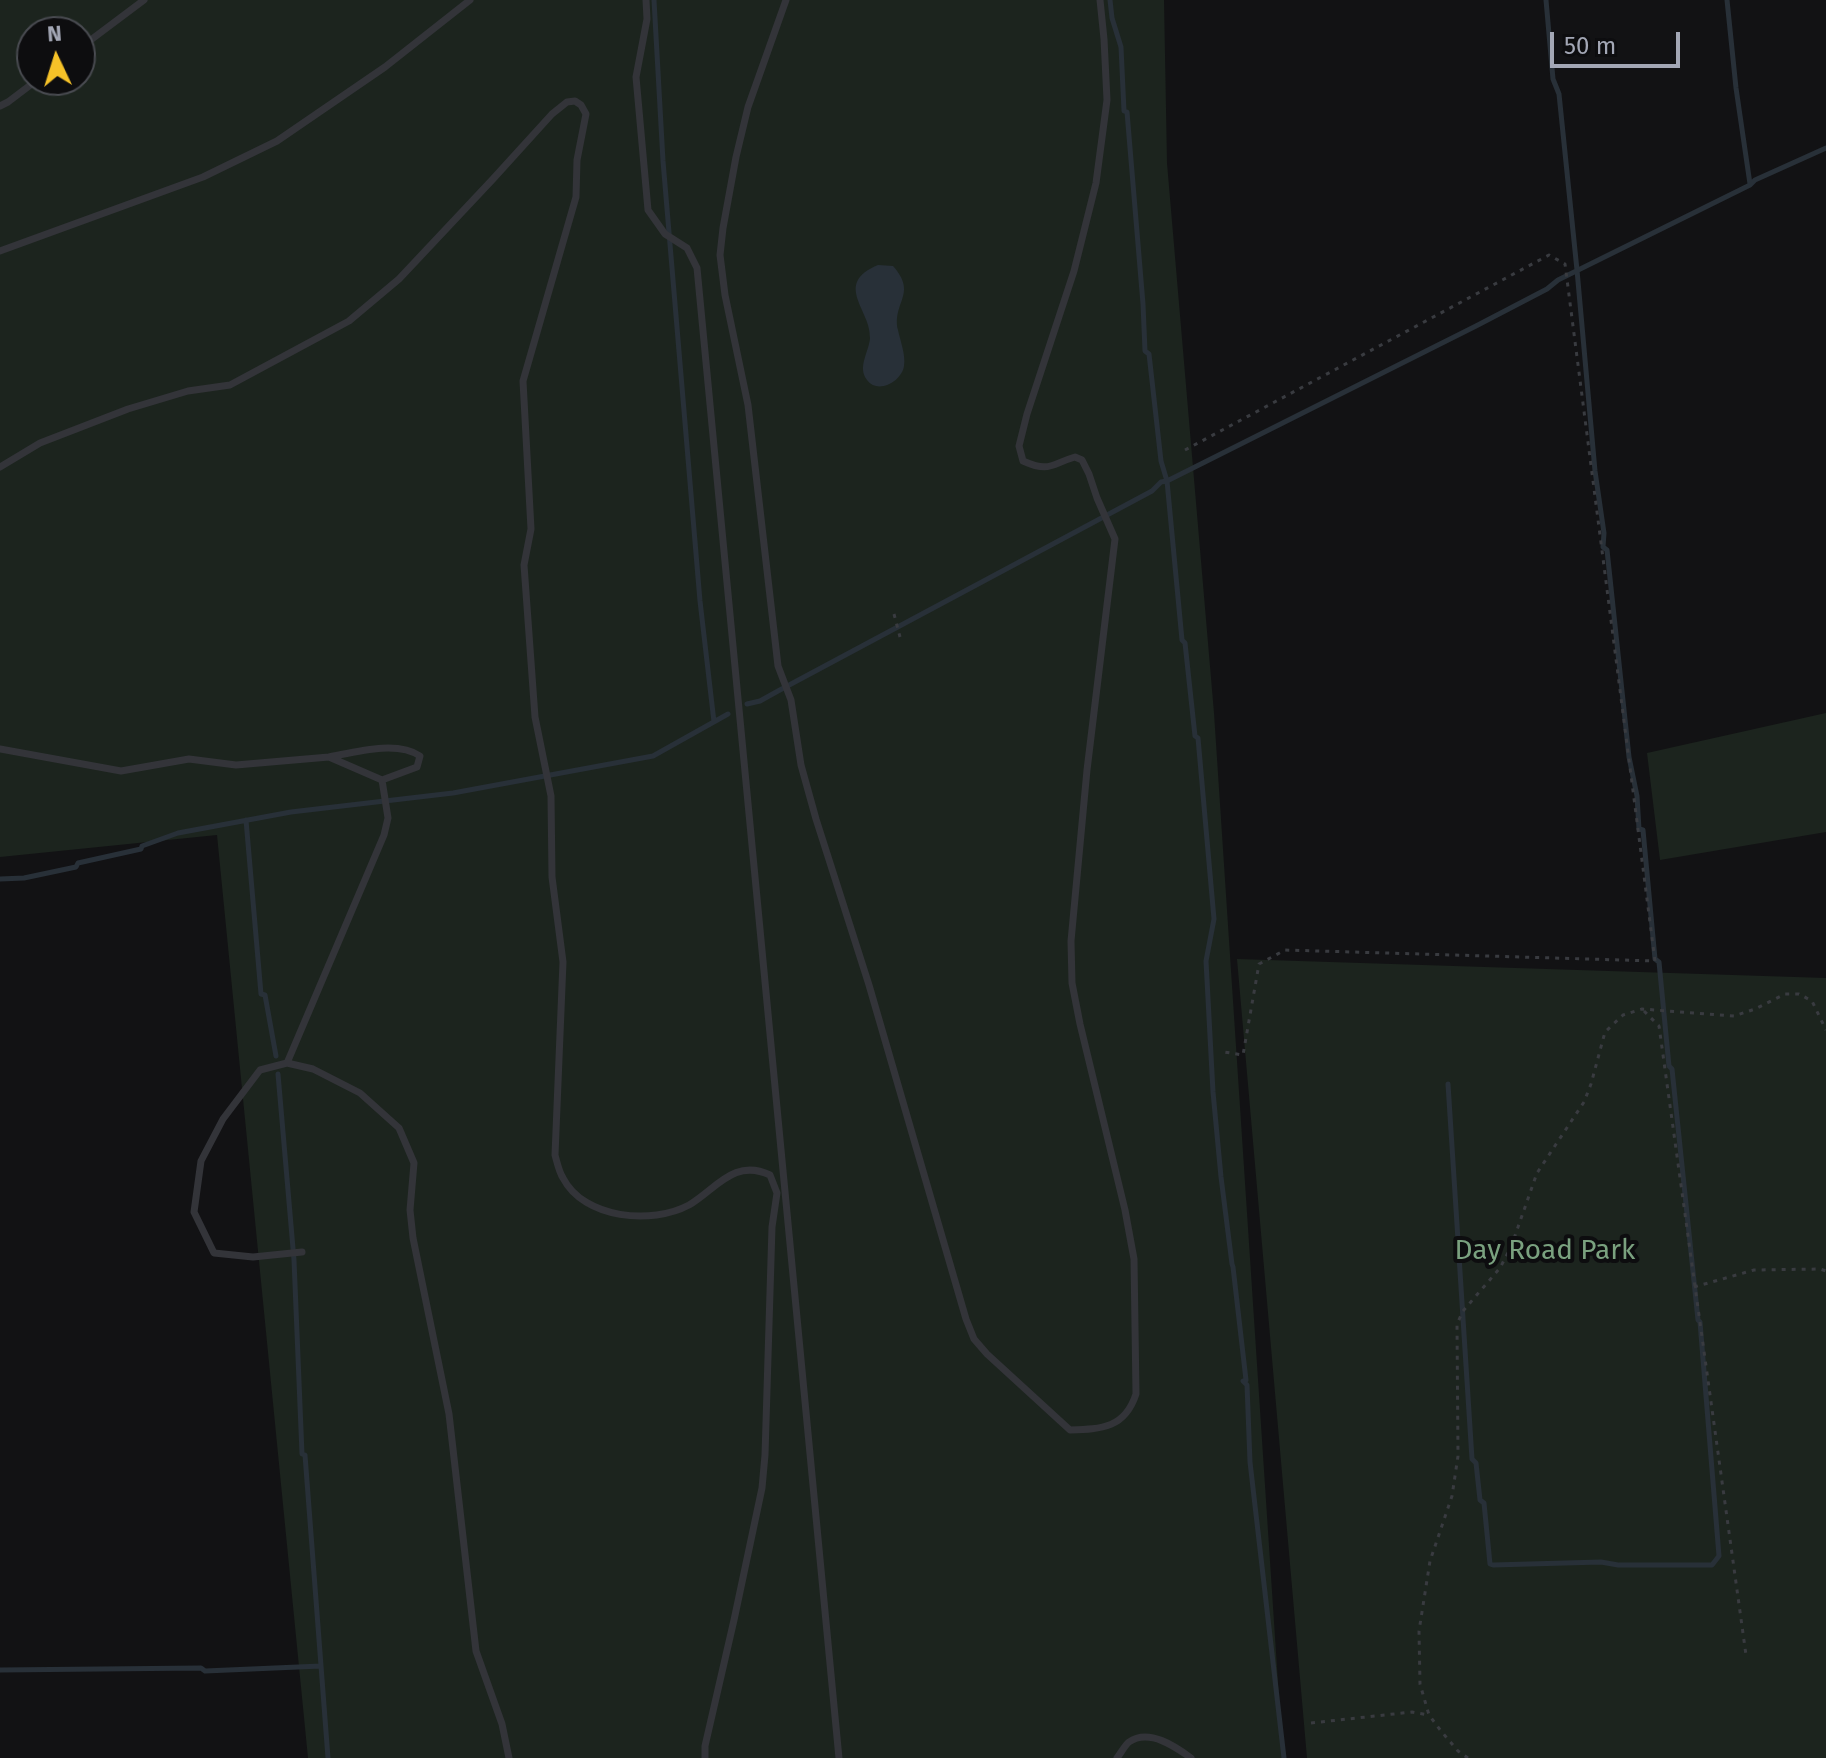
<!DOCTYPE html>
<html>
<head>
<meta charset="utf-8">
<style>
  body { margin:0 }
  #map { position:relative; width:1826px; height:1758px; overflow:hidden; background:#121214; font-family:"Fira Sans",sans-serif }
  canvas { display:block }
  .north { position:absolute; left:16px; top:16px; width:80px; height:80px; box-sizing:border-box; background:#0d0d0f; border:2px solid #494b51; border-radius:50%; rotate:356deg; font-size:22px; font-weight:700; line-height:32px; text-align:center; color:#a3a7b5 }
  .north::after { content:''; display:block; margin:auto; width:28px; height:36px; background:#f6c228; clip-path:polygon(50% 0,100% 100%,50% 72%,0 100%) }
  .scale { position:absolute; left:1550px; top:32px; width:130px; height:36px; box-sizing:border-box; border:4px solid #a3a7b5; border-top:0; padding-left:10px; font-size:24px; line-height:28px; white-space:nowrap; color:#a3a7b5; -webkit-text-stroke:6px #0d0d0f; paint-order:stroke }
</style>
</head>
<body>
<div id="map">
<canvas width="1826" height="1758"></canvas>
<div class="north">N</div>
<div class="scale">50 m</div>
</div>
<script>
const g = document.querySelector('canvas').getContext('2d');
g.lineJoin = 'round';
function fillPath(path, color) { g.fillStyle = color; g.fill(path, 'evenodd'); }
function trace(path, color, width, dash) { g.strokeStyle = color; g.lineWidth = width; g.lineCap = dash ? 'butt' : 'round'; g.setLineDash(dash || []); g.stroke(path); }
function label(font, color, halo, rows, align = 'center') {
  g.font = font + ' "Fira Sans",sans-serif'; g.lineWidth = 8; g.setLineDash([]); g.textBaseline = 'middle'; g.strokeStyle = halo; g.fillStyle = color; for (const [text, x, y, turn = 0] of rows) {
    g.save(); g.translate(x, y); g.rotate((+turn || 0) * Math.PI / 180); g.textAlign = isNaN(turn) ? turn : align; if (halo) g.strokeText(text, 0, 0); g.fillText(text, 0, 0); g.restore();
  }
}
fillPath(new Path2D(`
  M0,0H1164L1167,163L1214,713L1283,1758H308L217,835L0,857ZM32,32H80V80H32Z
  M1826,713V832L1660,860L1647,753Z
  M1237,959L1826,978V1758H1307Z`), '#1c241e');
fillPath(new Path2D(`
  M878,265L893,266C918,294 892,302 898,330C900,340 906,355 904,366C902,381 878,395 867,380C857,367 869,352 870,338C872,311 832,284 878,265Z`), '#283038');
trace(new Path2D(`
  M654,0L663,161L700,601L714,722
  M1110,0L1112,18L1121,47L1124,111L1127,112L1143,304L1145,351L1149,354L1161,461L1167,481L1182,640L1185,643L1195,736L1198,738L1214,919L1206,961L1213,1092L1221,1177L1232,1264L1233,1267L1246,1380L1243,1381L1247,1385L1250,1462L1284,1758
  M1727,0L1736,88L1750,184
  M747,704L760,701L778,691L1152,491L1161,482L1167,481L1476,326L1547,289L1558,280L1750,185L1755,180L1826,148
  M246,820L261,994L265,995L276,1056
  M0,879L24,878L76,867L78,863L141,849L142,846L178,833L291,812L453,793L653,756L728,714
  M278,1074L294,1260L302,1454L305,1455L328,1758
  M1448,1084L1472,1459L1476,1463L1480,1500L1484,1503L1490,1564L1493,1565L1601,1562L1618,1565H1712L1719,1556L1700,1322L1698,1320L1672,1069L1669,1066L1659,962L1655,959L1643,830L1639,829L1637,796L1629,757L1607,550L1603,547L1604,533L1595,471L1577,270L1559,94L1553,79L1546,0
  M0,1670L201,1668L205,1671L321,1666`), '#283038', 5);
trace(new Path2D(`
  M1185,450L1549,255L1565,264L1655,961L1285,950L1259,964L1243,1055L1224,1052
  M894,614L900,637
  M1644,1011L1659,1026L1746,1655
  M1694,1287L1754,1270L1820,1269L1826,1271
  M1311,1723L1412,1712L1429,1715
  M1468,1758L1458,1751L1441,1731L1429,1715L1420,1684L1419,1631L1430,1561L1452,1496L1458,1456L1457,1324L1463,1311L1500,1268L1511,1247L1537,1173L1584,1102L1591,1084L1605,1032L1623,1015L1642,1009L1734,1016L1755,1009L1785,994H1799L1812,1001L1826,1030`), '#393b40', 3, [4, 6]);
trace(new Path2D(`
  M646,0L647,19L636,77L648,210L665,234L687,248L697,268L839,1758
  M786,0L748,107L736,157L723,228L720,255L725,295L748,405L778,666L791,700L801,765L816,819L869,985L966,1319L974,1339L987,1354L1070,1430C1102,1429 1125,1428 1136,1394L1134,1259L1125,1210L1080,1024L1072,983L1071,941L1087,770L1115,539L1097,498L1089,474L1082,460L1075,457C1051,464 1050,473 1023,461L1019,446L1027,414L1074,271L1096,183L1107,100L1104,39L1100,0
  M80,48L144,0
  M0,106L8,102L37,80
  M0,251L203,177L277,141L385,67L470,0
  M0,467L40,443L128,409L188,391L230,385L349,321L399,279L493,179L552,114L567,102L575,101L581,105L586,114L577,160L576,197L523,381L531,529L524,565L535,717L551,796L552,877L563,962L555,1155C557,1162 559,1172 563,1178C584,1219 652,1225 689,1205C716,1189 734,1158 770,1175L777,1193L772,1227L765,1455L762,1488L734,1620L705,1746V1758
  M0,749L121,771L189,759L236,765L329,757
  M287,1063L384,835L388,818L382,780L329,757C355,752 397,740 420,756L417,767L382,780
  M302,1252L253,1257L214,1253L194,1212L201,1161L223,1119L260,1070L287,1063L313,1069L360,1093L399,1128L414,1163L410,1210L413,1238L449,1414L476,1651L502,1724L509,1758
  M1117,1758C1121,1753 1125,1745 1129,1742C1149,1728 1176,1747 1191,1758`), '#333439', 7);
label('28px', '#7aa17f', '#0d0d0f', [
  ["Day Road Park",1545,1251]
]);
</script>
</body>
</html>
